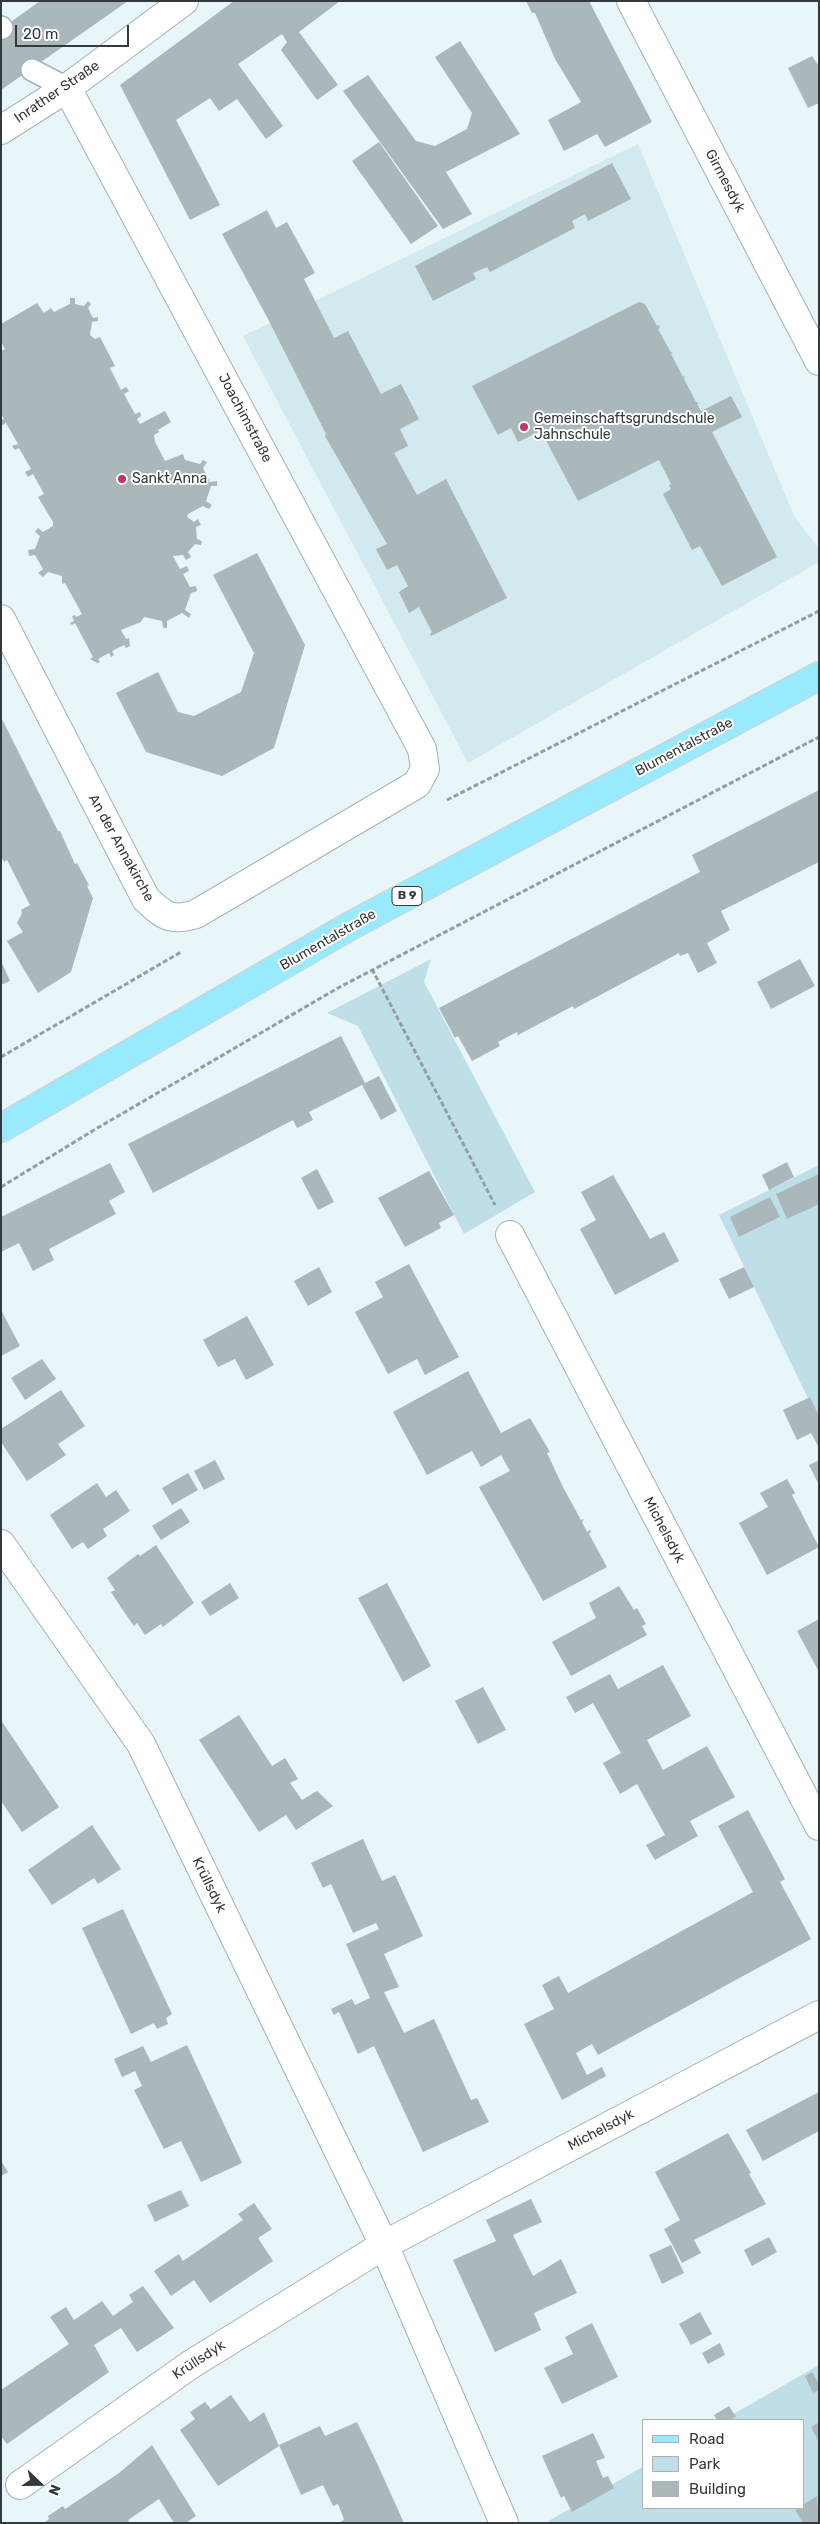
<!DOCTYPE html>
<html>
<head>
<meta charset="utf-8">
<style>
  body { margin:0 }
  #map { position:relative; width:820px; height:2524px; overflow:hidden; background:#e8f6fa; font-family:Rubik,sans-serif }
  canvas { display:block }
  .frame { position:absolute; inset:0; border:2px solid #34393b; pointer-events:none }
  .legend { position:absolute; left:642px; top:2419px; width:162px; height:90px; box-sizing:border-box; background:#fff; border:1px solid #aeb0b1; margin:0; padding:6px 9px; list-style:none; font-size:15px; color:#34393b }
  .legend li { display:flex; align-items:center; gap:10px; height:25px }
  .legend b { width:25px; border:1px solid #aeb0b1 }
  .north { position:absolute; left:15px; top:2459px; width:50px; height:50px; -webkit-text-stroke:4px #fff; paint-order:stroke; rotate:112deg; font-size:14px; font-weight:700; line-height:20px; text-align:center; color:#34393b }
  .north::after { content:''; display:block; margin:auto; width:18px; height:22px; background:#34393b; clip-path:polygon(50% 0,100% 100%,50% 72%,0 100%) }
  .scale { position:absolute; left:15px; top:25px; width:114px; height:22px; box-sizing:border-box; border:2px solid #34393b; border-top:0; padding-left:6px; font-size:15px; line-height:18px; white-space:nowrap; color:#34393b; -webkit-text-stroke:4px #fff; paint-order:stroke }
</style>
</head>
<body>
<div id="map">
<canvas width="820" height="2524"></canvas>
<div class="frame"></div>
<ul class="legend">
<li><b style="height:6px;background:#99eafc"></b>Road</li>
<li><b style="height:14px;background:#bfdfe8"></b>Park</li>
<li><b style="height:14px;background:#aab7bb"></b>Building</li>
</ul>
<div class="north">N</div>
<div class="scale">20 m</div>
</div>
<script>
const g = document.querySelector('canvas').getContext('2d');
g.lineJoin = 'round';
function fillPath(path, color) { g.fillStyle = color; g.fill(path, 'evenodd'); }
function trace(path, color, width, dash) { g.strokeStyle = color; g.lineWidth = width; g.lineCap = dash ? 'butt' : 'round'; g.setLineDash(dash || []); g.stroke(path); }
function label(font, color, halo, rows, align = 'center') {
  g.font = font + ' Rubik,sans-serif'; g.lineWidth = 4; g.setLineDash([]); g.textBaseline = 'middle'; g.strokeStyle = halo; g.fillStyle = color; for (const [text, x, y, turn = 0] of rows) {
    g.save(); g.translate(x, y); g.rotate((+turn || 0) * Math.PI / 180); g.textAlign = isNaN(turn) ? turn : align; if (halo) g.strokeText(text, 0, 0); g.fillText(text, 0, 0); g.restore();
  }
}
fillPath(new Path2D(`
  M638,144L795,518L819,548V562L468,763L243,336Z`), '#d2e9ef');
fillPath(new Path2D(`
  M431,959L424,982L535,1192L464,1234L358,1026L327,1013Z
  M819,1165V1421L719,1215Z
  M819,2365V2523H545L644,2466V2508H804V2420H723Z`), '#bfdfe8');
fillPath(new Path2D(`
  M40,1H128L1,90V29Z
  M234,1H340L299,32L338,85L317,100L281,50L287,42L282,34L238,64L283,126L266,139L237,99L219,111L210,98L176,120L220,205L190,220L120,85Z
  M526,1H589L652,122L605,147L597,134L564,151L548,120L581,102L555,59L535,13H532Z
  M460,41L520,134L446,172L472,214L443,229L343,91L368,75L416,141L435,146L467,129L472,113L435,57Z
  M812,56L819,66V103L808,108L788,68Z
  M379,142L438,226L411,244L352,161Z
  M612,163L631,199L588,221L585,214L572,221L575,228L490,272L487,267L473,273L476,279L433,301L415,266Z
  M267,210L276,228L287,222L315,273L304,279L334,338L348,331L381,394L401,384L419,419L400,429L408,446L394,453L417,495L446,479L507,598L431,636L430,634L432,632L419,607L409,613L399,592L408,586L397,565L387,570L376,549L387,544L325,436L326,434L268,319L222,234Z
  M70,298H75V304L84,306L88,301L91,304L88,308L93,318L98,317V321L92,322L90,335L95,339L100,337L115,366L110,368L121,390L126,387L129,391L124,394L135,414L140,412L141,416L137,419L140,424L165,411L171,422L158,430L159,432L154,435L155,442L165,461L183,454L185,460L200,464L203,460L207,462L203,468L210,482L217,481V486H211L206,501L212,505L209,509L203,506L188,514L187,517L194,522L198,519L201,525L196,527L197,539L202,541L201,545L195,544L188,552L191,557L186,560L183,555L173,556L180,569L187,566L189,571L183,574L190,587L196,586L197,591L191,593L185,610L191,614L189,618L182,613L167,621V628H163L162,621L144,617L141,622L121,630L126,639L129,638L130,646L126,648L124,645L112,651L114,655L111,657L109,653L98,659L100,662L97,663L90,659L93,657L75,623L72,625L70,623L74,621L72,616L75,615L76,617L82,614L65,583L62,584V576L48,572L43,577L38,573L43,569L35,555L29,556L28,550L35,549L40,536L35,532L38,528L43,532L53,526V522L38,497L44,494L33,474L28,477L25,472L31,469L19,448L15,450L12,446L18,444L6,423L1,426V420L4,419L1,414V351L5,349L1,342V324L37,303L44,313L51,308L54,312L70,304Z
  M639,302L645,304L657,326L659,325L660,328L658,329L670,351L673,353L671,354L683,377L685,375L684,379L696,402L699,403L697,404L701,411L731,396L742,417L712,432L777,557L722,586L700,546L692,550L663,494L671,489L669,485L671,484L659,460L578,501L541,431L518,442L511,428L498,435L472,386Z
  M257,553L305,645L274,748L222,776L146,752L116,693L158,672L178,712L194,716L241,692L254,653L213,575Z
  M1,717L58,831H60L75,864L77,863L89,885L87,886L93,898L71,972L38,993L7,941L23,932L17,923L22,913L21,910L30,905L7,860L4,862L1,857Z
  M819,790V862L721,911L730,930L707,943L717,963L698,973L688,953L680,956L679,953L574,1009L573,1006L518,1035L517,1032L498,1042L500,1046L472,1061L458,1036L455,1038L439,1008L700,872L692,855Z
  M800,959L815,986L771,1009L757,982Z
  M1,961L10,981L1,985Z
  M341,1036L365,1083L379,1076L397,1111L381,1120L362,1085L309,1112L313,1120L297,1128L293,1120L153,1193L128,1144Z
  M787,1162L794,1177L769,1190L762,1175Z
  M110,1163L125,1192L109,1201L116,1214L49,1249L54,1260L33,1271L19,1243L1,1252V1217Z
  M317,1169L334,1202L318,1210L301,1178Z
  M429,1171L454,1215L439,1223L441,1228L405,1247L378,1198Z
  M819,1174V1204L787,1219L776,1194Z
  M613,1175L650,1239L664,1232L679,1261L615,1295L580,1229L596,1220L581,1192Z
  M770,1197L780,1217L739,1237L730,1217Z
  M409,1264L459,1357L425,1375L417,1359L388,1374L355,1312L383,1297L375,1282Z
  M319,1267L332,1292L308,1306L294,1281Z
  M744,1267L754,1287L729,1299L719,1279Z
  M1,1310L20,1346L1,1356Z
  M247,1316L274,1365L246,1380L235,1359L218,1367L203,1340Z
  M42,1359L56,1379L25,1400L11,1378Z
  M468,1371L501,1433L530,1418L550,1452L547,1453L563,1487L581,1520L584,1519L582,1522L587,1532L590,1530L591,1532L589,1534L607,1567L543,1601L479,1487L510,1471L501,1455L481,1467L472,1451L427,1475L393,1412Z
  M61,1390L85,1426L58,1444L66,1455L27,1481L1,1442V1429Z
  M810,1397L819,1416V1448L811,1433L797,1440L783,1410Z
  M215,1460L225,1479L204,1490L194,1471Z
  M819,1460V1485L809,1465Z
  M188,1473L198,1490L172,1505L162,1488Z
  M787,1479L795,1493L792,1495L819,1547L767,1575L739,1523L768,1507L760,1493Z
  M97,1483L106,1497L116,1490L130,1511L103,1529L107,1536L88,1549L83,1542L72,1549L50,1515Z
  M181,1508L190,1522L161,1540L152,1526Z
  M156,1545L194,1603L163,1627L161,1624L145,1635L137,1623L134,1626L122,1609L111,1592L115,1590L107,1578L138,1554L140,1556Z
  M230,1583L239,1598L210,1616L201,1602Z
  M387,1583L431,1666L403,1682L358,1598Z
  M619,1586L634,1610L637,1608L646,1624L642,1626L647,1635L571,1676L552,1642L596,1618L589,1603Z
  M819,1619V1672L797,1631Z
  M663,1665L691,1716L647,1740L663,1770L707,1746L735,1797L690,1821L698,1836L655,1860L646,1845L665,1835L637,1784L620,1794L603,1763L621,1753L593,1703L575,1713L566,1697L610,1674L618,1689Z
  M483,1687L506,1730L478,1744L455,1701Z
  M239,1715L272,1766L285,1758L298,1779L290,1783L302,1800L317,1791L333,1806L296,1830L286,1815L259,1832L199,1740Z
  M1,1720L59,1807L22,1832L1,1801Z
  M748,1810L785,1879L780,1882L811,1939L598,2055L592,2044L576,2053L587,2075L602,2067L606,2076L562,2100L524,2024L554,2009L542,1985L559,1976L568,1993L753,1892L718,1826Z
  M92,1825L121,1869L98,1884L94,1878L52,1905L28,1870Z
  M363,1839L382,1881L395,1875L423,1936L384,1954L399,1987L384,1992L404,2033L434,2019L471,2100L477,2098L489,2122L423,2152L374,2046L358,2054L339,2012L334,2015L331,2009L352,1999L355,2005L370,1998L346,1944L379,1929L376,1923L353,1933L331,1884L323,1888L311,1863Z
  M123,1909L172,2014L166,2018L168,2024L157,2029L154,2023L131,2034L82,1928Z
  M187,2045L242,2163L201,2182L181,2141L164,2149L134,2090L142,2086L135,2071L122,2077L114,2059L143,2046L151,2062Z
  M819,2092V2131L763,2161L746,2130Z
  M728,2133L751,2173L749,2174L766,2204L694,2240L701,2253L682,2263L664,2229L680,2220L655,2172Z
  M1,2161L8,2172L1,2176Z
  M181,2190L189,2206L155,2222L147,2205Z
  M531,2199L542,2222L513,2235L533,2276L561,2259L577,2293L534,2313L541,2330L495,2352L453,2260L496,2241L486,2220Z
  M254,2203L272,2229L258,2238L273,2261L210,2303L194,2280L171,2296L154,2271L179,2254L183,2261L243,2220L238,2214Z
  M769,2237L777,2252L752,2266L744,2250Z
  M671,2245L684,2273L662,2284L649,2255Z
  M143,2286L174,2328L137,2352L121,2328L94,2345L109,2372L7,2444L1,2436V2390L69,2344L50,2317L66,2307L74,2320L102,2301L113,2316L133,2302L129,2295Z
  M700,2312L712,2334L691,2345L679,2324Z
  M592,2323L618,2377L562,2404L544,2368L573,2354L565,2337Z
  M720,2343L725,2355L708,2364L702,2353Z
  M812,2372L819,2384V2390L813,2393L805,2376Z
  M231,2395L250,2422L264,2412L279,2446L218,2486L180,2430L195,2419L190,2412L205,2402L211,2409Z
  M729,2406L736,2417L729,2420H717L714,2415Z
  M357,2422L376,2461L404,2523H340L344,2519L338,2504L333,2506L323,2485L301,2495L279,2445L320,2426L325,2436Z
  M819,2422V2442L811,2427Z
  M593,2433L605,2458L596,2461L603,2478L608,2476L614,2488L572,2512L564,2496L561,2498L542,2456Z
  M152,2445L196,2516L186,2523H174L159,2499L128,2520L130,2523H44L49,2519L48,2516L63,2506L65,2509L119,2473Z
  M817,2496L819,2523H803L795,2510L804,2508V2504Z`), '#aab7bb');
const service = new Path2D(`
  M1,27L2,28
  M32,70L67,88`);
const minor = new Path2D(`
  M631,1L819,361
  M1,130L67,88L184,1
  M1,619L146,899C164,916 171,922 196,914L417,784L425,769L422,749L67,88
  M510,1235L819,1826
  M1,1544L141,1744L384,2245L504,2523
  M20,2485L190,2365L384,2245L819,2015`);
const primary = new Path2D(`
  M1,1128L350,926L819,676`);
trace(service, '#a5b2b6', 24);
trace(minor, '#a5b2b6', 30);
trace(primary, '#d2d3d4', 30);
trace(new Path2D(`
  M447,800L819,611
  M372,969L495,1205
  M1,1057L181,952
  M1,1187L94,1130L338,988L819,737`), '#949ea1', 3, [5, 2.5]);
trace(service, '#fff', 21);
trace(minor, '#fff', 28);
trace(primary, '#99eafc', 28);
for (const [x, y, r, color] of [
  [524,427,5,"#c23564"],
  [122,479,5,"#c23564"]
]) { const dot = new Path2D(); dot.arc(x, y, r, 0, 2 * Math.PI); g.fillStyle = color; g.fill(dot); trace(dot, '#fff', 2); }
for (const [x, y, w] of [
  [407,896,30]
]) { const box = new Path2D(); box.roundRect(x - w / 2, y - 9.5, w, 19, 4); g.fillStyle = '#fff'; g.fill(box); trace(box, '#34393b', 1); }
label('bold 12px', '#34393b', null, [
  ["B 9",407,896]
]);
label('14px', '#34393b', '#fff', [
  ["Inrather Straße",57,92,-34],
  ["Girmesdyk",725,181,62],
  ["Joachimstraße",245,418,62],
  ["Blumentalstraße",684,747,-28],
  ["An der Annakirche",121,848,61],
  ["Blumentalstraße",328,940,-30],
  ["Michelsdyk",664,1530,62],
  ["Krüllsdyk",209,1885,64],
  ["Michelsdyk",601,2130,-28],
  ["Krüllsdyk",199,2360,-33]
]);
label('14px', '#34393b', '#fff', [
  ["Gemeinschaftsgrundschule",534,419],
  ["Jahnschule",534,435],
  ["Sankt Anna",132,479]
], 'left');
</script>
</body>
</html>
